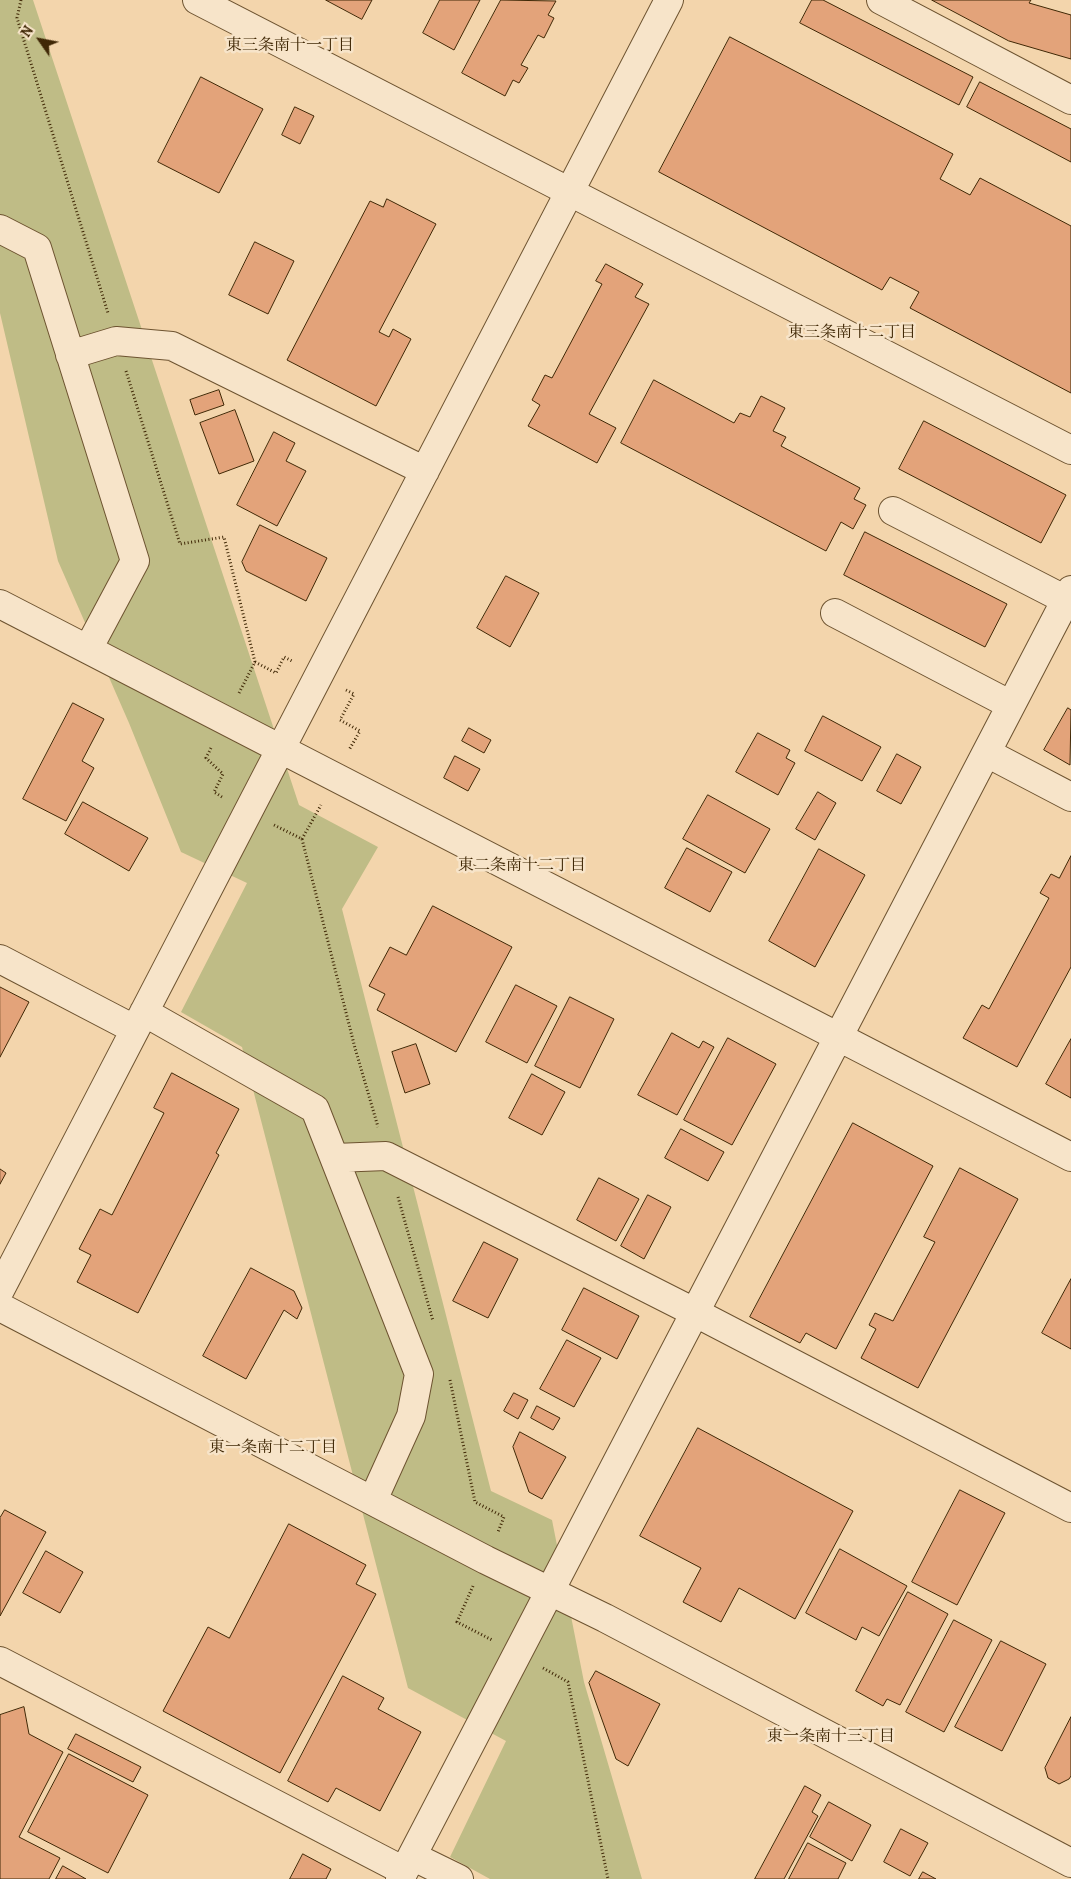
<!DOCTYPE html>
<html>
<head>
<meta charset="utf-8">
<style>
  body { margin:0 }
  #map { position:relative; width:1071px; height:1879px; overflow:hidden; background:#f3d5ac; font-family:Alegreya,serif }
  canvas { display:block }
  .north { position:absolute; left:15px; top:15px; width:50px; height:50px; -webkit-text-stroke:4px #f7e4c9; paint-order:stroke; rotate:303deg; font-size:14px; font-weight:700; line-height:20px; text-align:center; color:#402806 }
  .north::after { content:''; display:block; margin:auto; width:18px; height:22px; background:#402806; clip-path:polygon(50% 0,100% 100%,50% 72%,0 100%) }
</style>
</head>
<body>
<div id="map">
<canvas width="1071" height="1879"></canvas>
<div class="north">N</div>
</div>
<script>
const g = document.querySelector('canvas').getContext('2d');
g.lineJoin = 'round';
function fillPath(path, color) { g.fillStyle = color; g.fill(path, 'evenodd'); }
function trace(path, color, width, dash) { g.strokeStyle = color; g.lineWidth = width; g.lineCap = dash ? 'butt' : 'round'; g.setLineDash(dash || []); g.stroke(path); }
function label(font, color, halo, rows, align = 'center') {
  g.font = font + ' Alegreya,"Noto Serif JP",serif'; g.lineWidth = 5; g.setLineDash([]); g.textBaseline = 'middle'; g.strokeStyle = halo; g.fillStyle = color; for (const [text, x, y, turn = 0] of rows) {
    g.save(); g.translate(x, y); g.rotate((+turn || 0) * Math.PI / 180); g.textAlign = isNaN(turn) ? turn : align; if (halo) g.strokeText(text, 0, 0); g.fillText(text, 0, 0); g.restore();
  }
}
fillPath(new Path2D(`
  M0,0H33L299,805L378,847L342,909L491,1491L552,1520L584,1682L642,1879H490L450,1857L506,1741L408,1688L242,1047L181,1012L247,883L181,852L129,723L58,561L0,313Z`), '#bfbc86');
const building = new Path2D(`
  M326,0H372L362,19Z
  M440,0H480L454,50L423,33Z
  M501,0L556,1L548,15L554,18L544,38L538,35L521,65L528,68L519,83L513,80L505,96L462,73Z
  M812,0H823L973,77L959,105L800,23Z
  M932,0H1031L1029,3L1071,15V59L1009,41Z
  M730,37L953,154L940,179L970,195L980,178L1071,226V393L910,308L919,292L890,277L882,290L659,172Z
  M201,77L263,109L219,193L158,162Z
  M980,82L1071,129V162L967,107Z
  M295,107L314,116L300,144L282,135Z
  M387,199L436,224L379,332L389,337L393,329L411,339L376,406L287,360L370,201L383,207Z
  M255,242L294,261L268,314L229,295Z
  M606,264L643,284L635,297L649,304L589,414L616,428L597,463L528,426L540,405L532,400L545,375L552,378L602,284L596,281Z
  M654,380L734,423L740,413L750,417L761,396L785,408L773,431L786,437L781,446L860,488L854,499L866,505L853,529L841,522L826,551L621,443Z
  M219,390L224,405L195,415L190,400Z
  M235,410L254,461L219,474L200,423Z
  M924,421L1066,495L1041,543L899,469Z
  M274,432L295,443L286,461L306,471L277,526L237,505Z
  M260,525L327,558L306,601L246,571L242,562Z
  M865,532L1007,604L985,647L844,575Z
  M506,576L539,593L510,647L477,628Z
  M73,703L104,719L82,761L94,768L66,821L23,799Z
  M1068,708L1071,710L1070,765L1044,750Z
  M823,716L881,747L862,781L805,751Z
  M469,728L491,740L484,753L462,741Z
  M758,733L790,750L786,758L795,763L778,795L736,772Z
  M897,754L921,767L901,804L877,791Z
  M455,756L480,769L468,791L444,778Z
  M818,792L836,803L815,840L796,829Z
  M708,795L770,829L745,873L683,839Z
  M83,802L148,838L129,871L65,834Z
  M687,848L732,872L710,912L665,888Z
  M819,849L865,875L815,967L769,941Z
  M1071,856V967L1017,1067L963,1038L982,1005L989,1009L1049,898L1040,893L1051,874L1059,878Z
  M433,906L512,947L456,1052L377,1010L385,994L369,986L390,947L406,955Z
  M516,985L557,1006L527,1063L486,1042Z
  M0,987L29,1002L0,1057Z
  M570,997L614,1019L580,1088L535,1066Z
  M672,1033L699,1048L703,1041L714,1047L677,1115L638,1095Z
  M728,1038L776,1064L732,1145L684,1120Z
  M1071,1039V1098L1046,1084Z
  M416,1044L430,1084L405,1093L392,1052Z
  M172,1073L239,1109L216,1153L219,1155L138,1313L77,1282L91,1255L79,1249L100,1209L112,1215L164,1113L154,1108Z
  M532,1074L565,1092L542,1135L509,1118Z
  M853,1123L933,1166L836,1349L806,1333L800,1343L750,1317Z
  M681,1129L724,1152L708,1181L665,1158Z
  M960,1168L1018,1199L918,1388L861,1358L876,1329L869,1325L875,1313L893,1321L935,1242L924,1237Z
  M0,1169L6,1173L0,1184Z
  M599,1178L639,1199L616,1241L577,1220Z
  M648,1195L671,1207L644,1259L621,1246Z
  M484,1242L518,1259L488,1318L453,1301Z
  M251,1268L294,1291L302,1308L297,1319L284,1310L246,1379L203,1356Z
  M1071,1279V1349L1042,1333Z
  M584,1288L639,1316L617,1359L562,1330Z
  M567,1340L601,1358L574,1407L540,1389Z
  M514,1393L528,1400L518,1419L504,1411Z
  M537,1406L560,1418L553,1430L531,1418Z
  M698,1428L853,1511L795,1619L739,1588L721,1622L683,1602L701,1568L640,1536Z
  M520,1432L566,1457L542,1499L529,1492L513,1447Z
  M960,1490L1005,1513L957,1605L912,1582Z
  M5,1510L46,1532L0,1616V1518Z
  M289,1524L366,1565L356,1584L376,1594L280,1773L163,1711L208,1627L229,1638Z
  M840,1549L907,1586L879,1636L862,1627L856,1640L806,1613Z
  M46,1551L83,1572L60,1613L23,1593Z
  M908,1592L948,1614L900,1705L887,1699L883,1706L856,1691Z
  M954,1620L992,1640L944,1732L906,1712Z
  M1001,1641L1046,1664L1002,1751L955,1727Z
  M596,1671L660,1704L628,1766L616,1759L589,1683Z
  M343,1676L384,1698L378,1709L421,1732L380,1811L336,1788L328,1802L288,1781Z
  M24,1707L29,1734L63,1752L19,1837L60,1858L49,1879H0V1715Z
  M1071,1717V1776L1069,1779L1059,1784L1048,1778L1045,1768Z
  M76,1734L141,1767L133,1782L68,1749Z
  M69,1754L148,1795L108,1873L28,1832Z
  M805,1786L821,1795L812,1812L818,1816L784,1879H755Z
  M829,1802L871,1825L852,1861L810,1837Z
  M901,1829L928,1843L910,1876L884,1862Z
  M808,1843L846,1863L838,1879H789Z
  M303,1854L331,1869L326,1879H290Z
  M63,1866L86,1879H56Z
  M923,1872L936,1879H919Z`);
fillPath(building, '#e3a37a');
trace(building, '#402806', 1);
const minor = new Path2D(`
  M197,0L1071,450
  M881,0L1071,100
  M0,229L37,248L135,561L88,649
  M70,355L116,341L172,346L425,471
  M893,511L1066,600
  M0,604L1071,1157
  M835,613L1011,705
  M987,753L1071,797
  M0,959L134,1029
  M144,1012L315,1109L419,1374L411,1416L373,1500
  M335,1158L386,1156L696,1313L1071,1508
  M0,1290L669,0
  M0,1307L486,1560L605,1618L1071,1863
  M0,1661L404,1871
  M412,1856L459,1879
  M400,1879L1071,590`);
trace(minor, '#6d5330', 30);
trace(new Path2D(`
  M21,0L17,18L108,313
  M126,371L180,544L224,537L255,662L239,693
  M255,662L276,673L284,657L292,661
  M346,690L354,694L340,720L360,731L349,750
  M211,748L206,758L223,774L214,792L222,797
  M274,825L302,839L355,1048L378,1127
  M302,839L321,805
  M398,1197L433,1321
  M450,1380L475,1502L504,1517L498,1532
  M473,1586L457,1622L492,1640
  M543,1668L568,1682L608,1879`), '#402806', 3, [1, 2.5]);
trace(minor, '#f7e4c9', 28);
label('16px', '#402806', '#f7e4c9', [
  ["東三条南十一丁目",290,46],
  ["東三条南十二丁目",852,333],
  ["東二条南十二丁目",522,866],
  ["東一条南十二丁目",273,1448],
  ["東一条南十三丁目",831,1737]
]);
</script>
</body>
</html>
